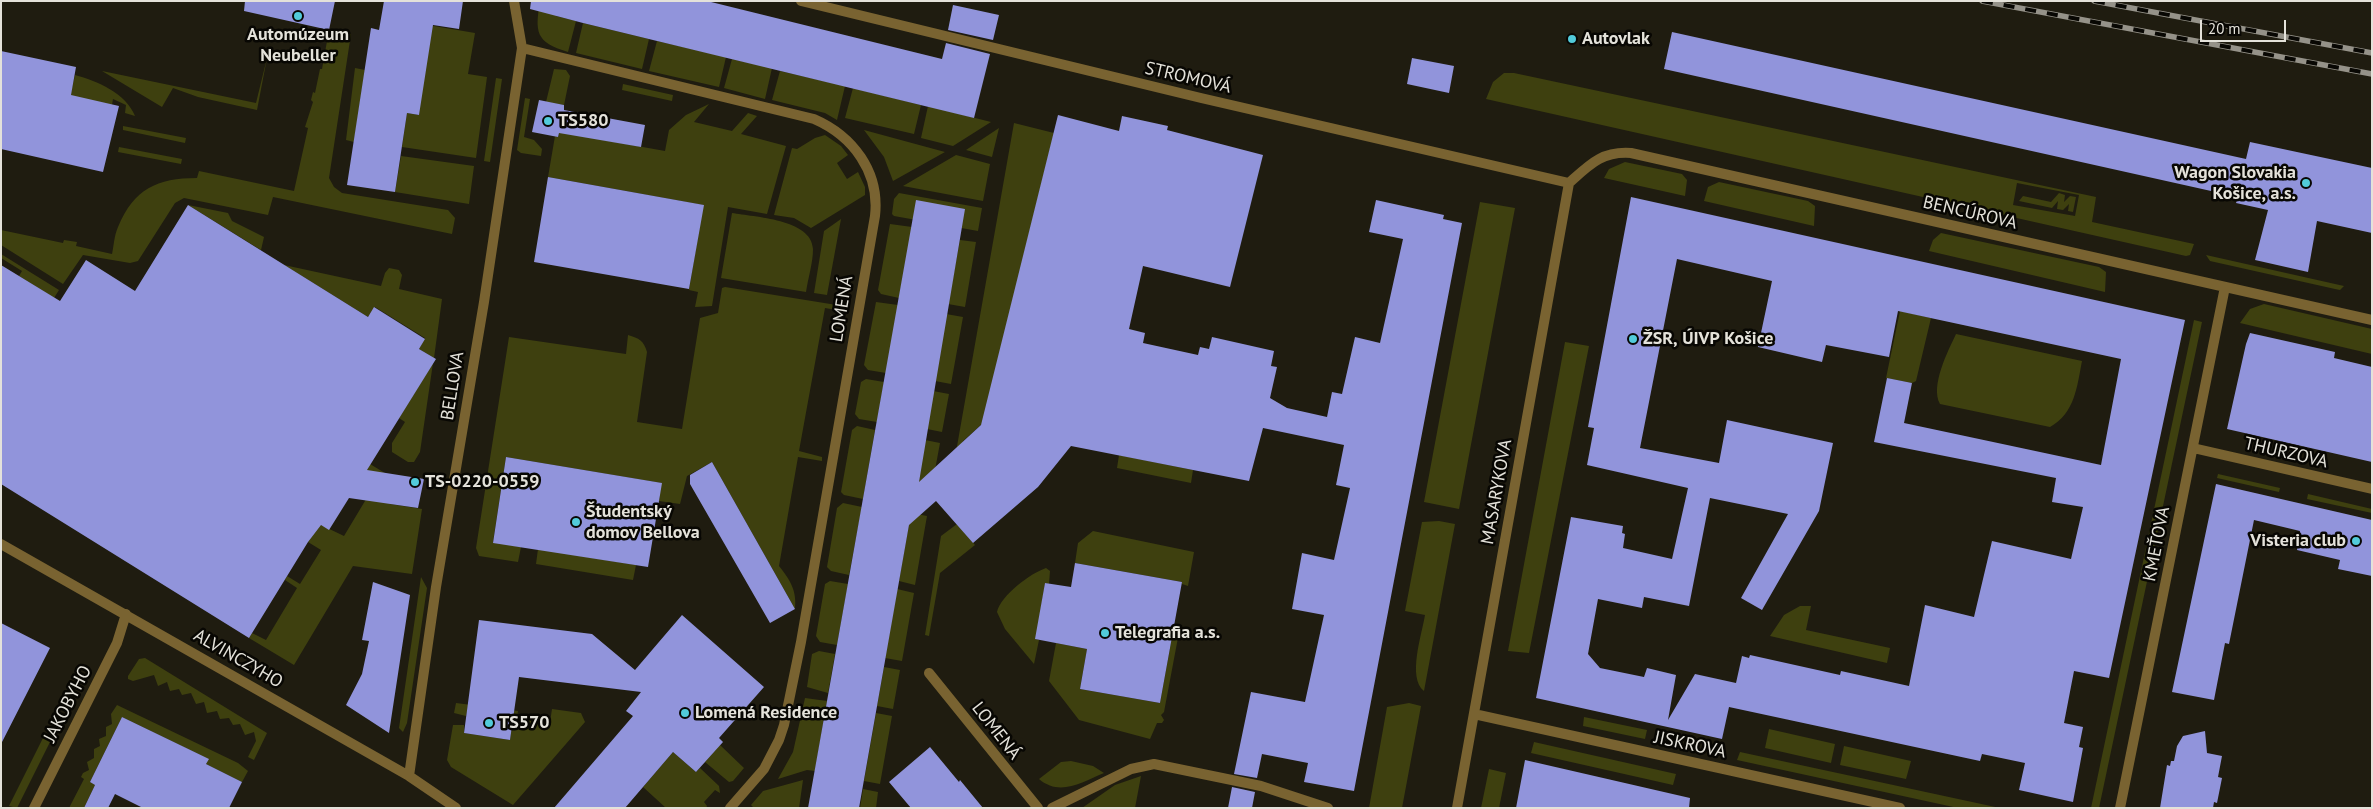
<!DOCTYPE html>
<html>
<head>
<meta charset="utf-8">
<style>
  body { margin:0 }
  #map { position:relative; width:2373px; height:809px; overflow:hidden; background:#1f1c10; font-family:"PT Sans",sans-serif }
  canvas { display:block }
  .frame { position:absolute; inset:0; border:2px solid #e4e2da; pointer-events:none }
  .scale { position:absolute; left:2200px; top:20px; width:86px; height:22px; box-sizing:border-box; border:2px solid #e4e2da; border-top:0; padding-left:6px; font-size:15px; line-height:18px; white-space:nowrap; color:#e4e2da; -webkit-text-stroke:4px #080703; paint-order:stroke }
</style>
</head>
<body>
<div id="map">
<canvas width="2373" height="809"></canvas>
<div class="frame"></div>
<div class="scale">20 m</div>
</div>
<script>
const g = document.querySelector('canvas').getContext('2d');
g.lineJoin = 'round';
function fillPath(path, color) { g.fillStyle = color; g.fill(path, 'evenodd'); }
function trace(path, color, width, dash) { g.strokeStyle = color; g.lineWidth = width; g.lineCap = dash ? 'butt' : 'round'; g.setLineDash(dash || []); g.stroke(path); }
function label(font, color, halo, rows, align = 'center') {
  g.font = font + ' "PT Sans",sans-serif'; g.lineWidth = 5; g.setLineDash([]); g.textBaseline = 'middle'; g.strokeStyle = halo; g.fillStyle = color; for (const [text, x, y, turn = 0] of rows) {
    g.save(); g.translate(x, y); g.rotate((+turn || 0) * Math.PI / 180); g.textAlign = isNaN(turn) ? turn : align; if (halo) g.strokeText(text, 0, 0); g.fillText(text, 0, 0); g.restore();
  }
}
fillPath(new Path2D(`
  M540,1H559L556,16L576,21L568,52C535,42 535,32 540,1Z
  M583,23L649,39L642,69L576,53Z
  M422,24L475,33L468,74L487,77L476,158L402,147L407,113L419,115Z
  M329,30L351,34L329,178L334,187L342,193L448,210L455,218L452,234L273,197L268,215L184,198L175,203L138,261L130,263L83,255L63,284L1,245V230L63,243L64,240L77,242L76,246L112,254C114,245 114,236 118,227C134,189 157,178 197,178L199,171L294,191L308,128L305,127L313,102L311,100L313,92L315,93L320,69H322Z
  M657,41L726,57L719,87L649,71Z
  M267,58L257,110L198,97L173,88L162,107L102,71L256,103Z
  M732,59L772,68L765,99L724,88Z
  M355,68L365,70L354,142L346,140Z
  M554,69L566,70L570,76L564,105L546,102Z
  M780,71L845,86L837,120L825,113L772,100Z
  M1504,73H1514L2096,197L2092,222L2194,244L2190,255L2186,256L1486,99L1493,82ZM2017,183L2079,195L2075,216L2013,205Z
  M75,75C97,81 126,93 135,116L125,113L126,105L113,99L112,105L70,96Z
  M496,78L502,79L490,162L484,161Z
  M623,84L673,95L672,101L622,90Z
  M853,88L921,105L914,134L845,118Z
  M525,98L530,99L524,137L534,140L542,149L541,156L521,153L517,150Z
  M709,104L694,122L732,131L748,113L757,116L741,134L786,146L767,214L728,207L712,306L695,307L698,292L689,290L703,205L548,177L555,136L558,137L559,132L665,151L669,130L686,115Z
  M928,106L991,122L953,146L921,138Z
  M1014,123L1054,133L982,424L963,441L957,482L950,486Z
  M123,126L186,138L185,143L123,130Z
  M999,128L992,157L966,150Z
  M864,130L945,152L893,181L884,157Z
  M825,135L841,146L848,155L837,163L847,179L858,172L865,187V195L811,228L794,218L774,215L792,148L797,149L815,138Z
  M119,147L182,159L181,164L118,152Z
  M956,155L990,164L983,201L903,186Z
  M401,156L474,166L469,204L395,192Z
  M1625,162L1682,174L1687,180L1685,196L1604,178L1609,169Z
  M1719,182L1808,201L1815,206L1814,226L1704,201L1708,187Z
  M899,193L982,208L978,231L894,216L892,214L894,199Z
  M2059,193L2065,195L2064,202L2070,196L2076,197L2073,212L2068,211L2069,204L2063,210L2057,209L2058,201L2052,208L2019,201L2023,196L2051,202Z
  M1480,202L1515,208L1459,509L1424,502Z
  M188,205L228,213L232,221L264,237L261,250Z
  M732,213C754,217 812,219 813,249C813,263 808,278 806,292L721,278Z
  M841,219L827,295L814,293L824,231Z
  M890,224L912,227L899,298L881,294L878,290Z
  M1941,233L2099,267L2106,272L2105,292L1929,251L1933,240Z
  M960,240L976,242L965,307L948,304Z
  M1,254L59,290L54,298L19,276L22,271L1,258Z
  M2206,255L2344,286L2340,290L2335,289L2210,261Z
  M284,265L381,286L385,273L389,268L399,270L402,275L399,289L442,299L434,358L419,349L425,338L375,307L368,317Z
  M725,287L849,307L848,312L825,308L799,451L822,457V461L798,457L779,566C790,580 797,590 795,609L712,462L687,476L680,504L659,501L661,483L506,457L493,542L521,547L518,562L479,556L476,548L509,337L626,354L628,335C639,338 644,341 647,352L637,422L682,429L700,318L718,313L722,288Z
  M876,302L898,305L886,373L868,370L864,365Z
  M2264,304L2372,329V354L2240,323L2250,309Z
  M1900,311L1931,318L1916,381L1912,383L1886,378Z
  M946,314L963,317L951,384L935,381Z
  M2194,320L2202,322L2099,808H2091Z
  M1956,334L2082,361C2077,387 2075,413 2050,427L1940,404C1930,386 1948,351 1956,334Z
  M1565,342L1589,346L1529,653L1508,651Z
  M433,363L420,452L414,462H408L392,452V443L405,422L399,418Z
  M866,379L884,382L877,422L859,419L855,414L861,382Z
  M933,391L949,394L942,432L927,429Z
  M857,426L875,430L863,499L844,495L841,492L852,430Z
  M925,440L940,443L928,508L913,505Z
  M1119,455L1193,470L1191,483L1117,468Z
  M370,464L403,484L390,504L422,509L412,574L353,566L294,665L249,638L252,633L266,640L297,588L285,580L287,576L300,584L321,550L308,542L319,524L344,536L377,481L365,473Z
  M2218,474L2280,488L2279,492L2217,478Z
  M2308,494L2372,509V513L2307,499Z
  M843,503L862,507L849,575L831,571L827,567L837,508Z
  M911,513L927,516L915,585L899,581Z
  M1439,521L1455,524L1424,691C1407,678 1422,634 1425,615L1405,611L1422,522Z
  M957,524L975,545L940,573L929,636L925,635L941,536Z
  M1093,531L1194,552L1188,586L1182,584V582L1075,563L1078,543Z
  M538,549L636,565L633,580L536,564Z
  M1046,568L1050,571L1049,584L1045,583L1036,639L1039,640L1034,664L1005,629L997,612C1001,595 1031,573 1046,568Z
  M421,577L427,588L407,723L403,732L399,728Z
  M830,581L848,584L837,645L820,642L816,636L825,584Z
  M897,589L914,593L902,661L885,658Z
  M1800,606H1811L1806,630L1890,648L1887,663L1770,636L1784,615Z
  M1174,626L1180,627L1164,712L1161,715L1164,720L1162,723H1157L1150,739L1079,720L1049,681L1056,643L1087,649L1080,689L1160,703Z
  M819,651L835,654L828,693L807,687L812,654Z
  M145,658L267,733L254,760L248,757L256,741L254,732L245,735L240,724L233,725L229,718L220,719L217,711L207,713L204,702L196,704L191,693L182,695L179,689L170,691L167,682L158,686L154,675L133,681L128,679V676L139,659Z
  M884,667L900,670L893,709L877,706Z
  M805,698L827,701L815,771L807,770L778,779L793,752Z
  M456,703L518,711L517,717L550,722L552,709L581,713L585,722L513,805L451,767L447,760L453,725H464V733L510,740L514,714L468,706L466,716L454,713Z
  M1409,703L1421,706L1402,808H1369L1387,707Z
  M117,705L238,763L248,771L242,782L206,764L208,759L122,717L90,782L95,785L84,808H69L84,779L81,777L83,773L89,770L87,762L94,758V749L100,746L99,739L106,736V727L112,724L111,714Z
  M876,713L892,716L880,784L864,781Z
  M1584,717L1647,730L1645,739L1583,726Z
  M1769,729L1835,744L1831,763L1765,748Z
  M44,736L51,740L17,808L9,806Z
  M1534,742L1676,774L1673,785L1531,753Z
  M720,745L744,768L733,781L729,782L705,762Z
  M1844,746L1911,761L1906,779L1840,765Z
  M673,752L696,772L700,768L719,786L720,793L715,790L704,802L707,806L706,808H666L643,787Z
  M1740,752L2000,808H1958L1737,760Z
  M1071,761L1093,766L1104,773C1082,782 1060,797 1039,779L1061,762Z
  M1489,769L1506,773L1499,808H1481Z
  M1141,776L1135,808H1082L1115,785Z
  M803,780L799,808H754L751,805L763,791Z
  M863,789L878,792L876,808H860Z`), '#3e400f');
fillPath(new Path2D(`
  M245,1H335L329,30L244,11Z
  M384,1H463L459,29L433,25L419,115L407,113L395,192L347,185L371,28L379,30Z
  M531,1H707L942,59L946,43L990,54L974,118L583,23L530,9Z
  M953,5L999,15L993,40L948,30Z
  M1672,32L2246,159L2250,142L2372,168V233L2317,221L2308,272L2255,260L2268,210L2236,203L2238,197L1664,69Z
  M1,51L76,67L71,95L119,106L103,172L1,149Z
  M1412,58L1454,66L1449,93L1407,84Z
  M539,100L564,105V110L645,125L641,147L559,133L558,137L532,132Z
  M1058,115L1119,131L1122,116L1168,126L1167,130L1263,155L1230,287L1143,266L1129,329L1145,333L1143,343L1198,355L1200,347L1209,349L1212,337L1274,351L1271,366L1277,367L1270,398L1287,408L1327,417L1332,392L1342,394L1355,337L1380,343L1403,239L1369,232L1376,200L1444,215L1443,219L1462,223L1354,791L1304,782L1308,763L1262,754L1257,778L1234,774L1251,692L1305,702L1324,615L1292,609L1302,553L1334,560L1350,488L1336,485L1344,445L1263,428L1249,481L1071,446L1038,487L973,543L936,501L909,525L859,808H808L916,200L965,209L919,482L981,425Z
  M548,177L704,205L689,289L534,262Z
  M1631,197L2185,320L2109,678L2074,671L2064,723L2083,727L2079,747L2083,748L2073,802L2019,790L2025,763L1982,754L1980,761L1729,707L1722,739L1536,698L1571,517L1623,526L1622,533L1625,534L1623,548L1672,559L1688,488L1587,465L1594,428L1588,427ZM1677,259L1772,281L1758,347L1822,362L1826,345L1889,357L1898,311L2121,359L2101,465L1904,423L1912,383L1887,378L1874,442L2056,478L2052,502L2083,507L2071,559L1992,541L1974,617L1925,605L1909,686L1841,671L1840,675L1750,655L1749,658L1742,656L1736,683L1695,674L1668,720L1676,675L1647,668L1644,677L1600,668L1588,654L1598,599L1642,608L1644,597L1689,606L1710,498L1788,514L1741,598L1762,610L1819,511L1833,443L1727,420L1719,463L1640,448Z
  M188,205L368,317L374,307L425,339L419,349L436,359L367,470L424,479L418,508L349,498L329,530L321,525L308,542L249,638L1,484V265L60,301L86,260L135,291Z
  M2250,333L2335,352L2334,358L2372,367V462L2227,429L2246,344Z
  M506,457L662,483L648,567L493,543Z
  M712,462L795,609L770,623L690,484V475Z
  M2216,484L2372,520V576L2338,569L2340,560L2297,550L2300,531L2254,520L2229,644L2225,643L2214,700L2172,692Z
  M1075,563L1182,582L1160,703L1080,689L1087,649L1035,639L1045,583L1071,587Z
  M373,582L410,595L389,733L346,705L362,674L369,641L362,640Z
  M682,615L764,687L719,738L723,742L696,772L673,752L625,808H554L633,716L626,711L641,692L519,677L510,740L464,733L479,620L592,634L635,670Z
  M1,623L50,648L1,744Z
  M122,717L209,759L206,764L242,782L229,808H143L115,794L108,808H84L95,785L90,782Z
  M2205,731L2207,753L2222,756L2218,777L2222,778L2217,803L2214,802L2213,808H2160L2167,765L2170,766L2171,761H2174L2177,746L2183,736Z
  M930,747L959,782L960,780L983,808H911L889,782Z
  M1525,760L1690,798L1689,808H1516Z
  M1232,787L1255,792L1252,808H1228Z`), '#9194db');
trace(new Path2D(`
  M801,1L1201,98L1569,183
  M522,48L814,119C853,136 880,172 875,216L801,642L784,725L779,740L764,769L730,808
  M1569,183C1590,164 1602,151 1631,153L2372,320
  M2193,448L2372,489
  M1,544L409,776L456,808
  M929,673L1038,808
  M1474,714L1900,808
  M409,776L436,587L484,302L522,48L514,1
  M34,808L117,643L126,614
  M1052,808L1131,769L1154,764L1261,786L1328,808
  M1457,808L1569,183
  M2120,808L2225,287`), '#796331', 10);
const rail = new Path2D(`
  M1982,1L2372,74
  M2094,1L2372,53`);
trace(rail, '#959289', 5.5);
trace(rail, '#080703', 4, [11]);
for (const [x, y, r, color] of [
  [298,16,5,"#52cbda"],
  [1572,39,5,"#52cbda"],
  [548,121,5,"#52cbda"],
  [2306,183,5,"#52cbda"],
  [1633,339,5,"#52cbda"],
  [415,482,5,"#52cbda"],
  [576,522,5,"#52cbda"],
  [2356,541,5,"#52cbda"],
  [1105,633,5,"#52cbda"],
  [685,713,5,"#52cbda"],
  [489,723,5,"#52cbda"]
]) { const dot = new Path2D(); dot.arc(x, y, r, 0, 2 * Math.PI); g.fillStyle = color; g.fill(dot); trace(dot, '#080703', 2); }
label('bold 18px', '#e4e2da', '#080703', [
  ["Automúzeum",298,35,"center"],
  ["Neubeller",298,56,"center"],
  ["Autovlak",1582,39],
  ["TS580",558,121],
  ["Wagon Slovakia",2296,173,"right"],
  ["Košice, a.s.",2296,194,"right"],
  ["ŽSR, ÚIVP Košice",1643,339],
  ["TS-0220-0559",425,482],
  ["Študentský",586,512],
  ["domov Bellova",586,533],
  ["Visteria club",2346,541,"right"],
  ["Telegrafia a.s.",1115,633],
  ["Lomená Residence",695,713],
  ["TS570",499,723]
], 'left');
label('18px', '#e4e2da', '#080703', [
  ["STROMOVÁ",1188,78,13],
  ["BENCÚROVA",1970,213,13],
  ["LOMENÁ",842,309,-81],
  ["BELLOVA",453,386,-81],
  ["THURZOVA",2286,453,13],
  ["MASARYKOVA",1497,492,-80],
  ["KMEŤOVA",2157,544,-79],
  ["ALVINCZYHO",238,659,30],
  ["JAKOBYHO",68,704,-63],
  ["LOMENÁ",996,731,52],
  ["JISKROVA",1690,745,12]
]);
</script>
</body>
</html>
